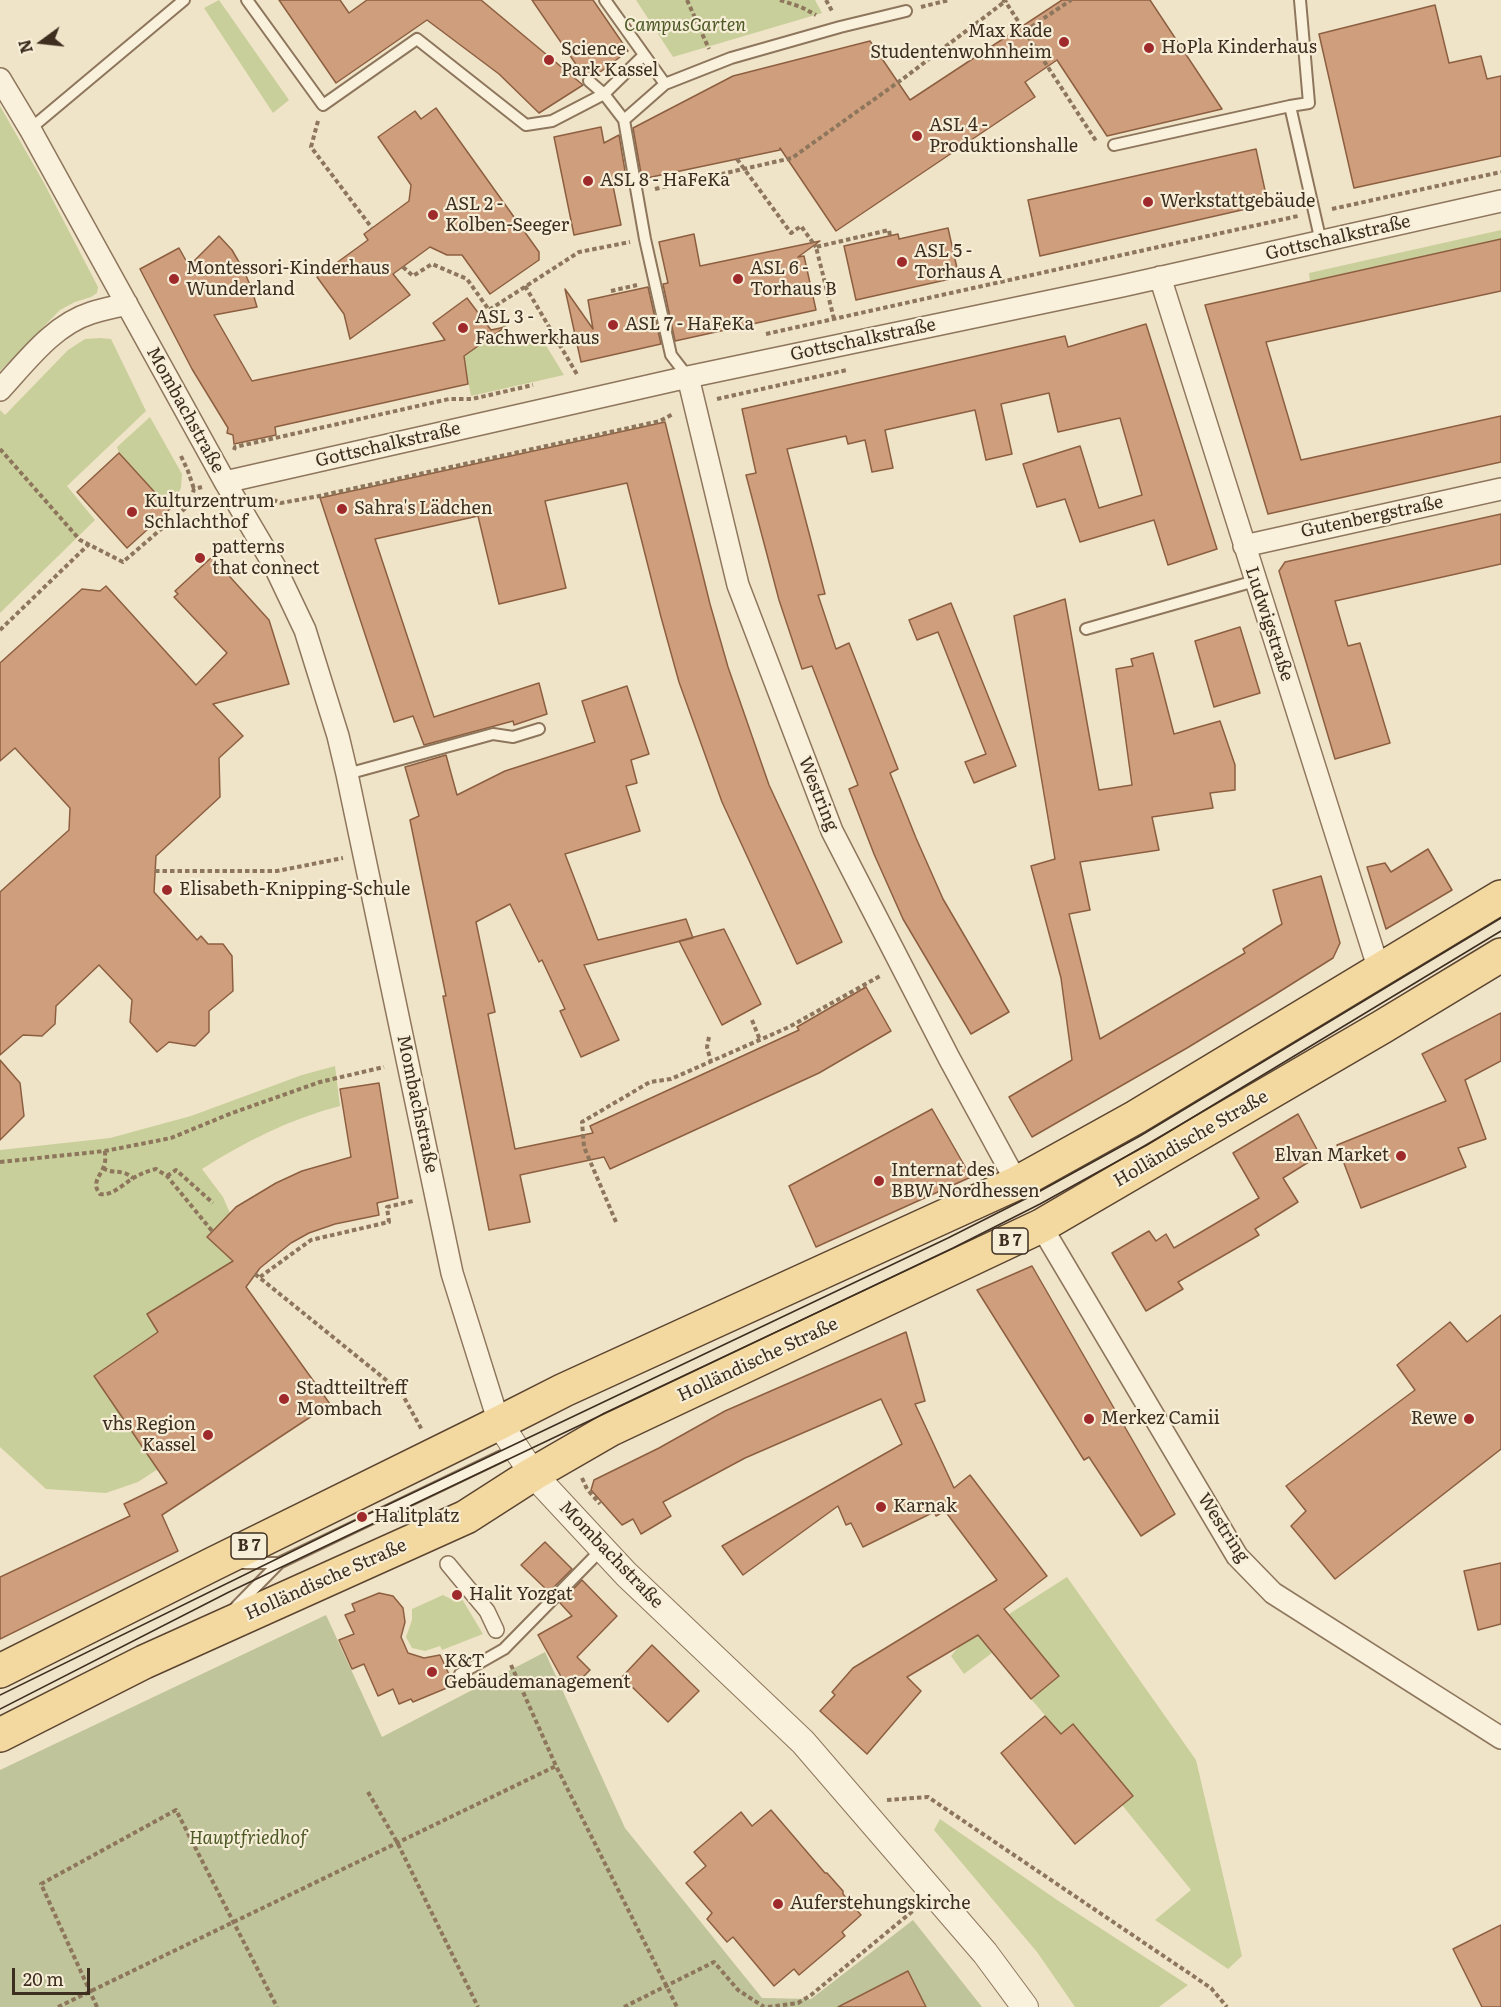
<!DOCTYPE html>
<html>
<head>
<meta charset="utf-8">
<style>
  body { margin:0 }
  #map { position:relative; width:1501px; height:2007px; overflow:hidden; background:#f0e4c8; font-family:Literata,serif }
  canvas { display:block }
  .north { position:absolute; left:12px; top:12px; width:60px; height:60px; -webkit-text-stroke:4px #f7eed8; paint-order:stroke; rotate:255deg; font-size:16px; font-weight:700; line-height:24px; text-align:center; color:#3d2e20 }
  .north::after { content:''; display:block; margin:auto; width:21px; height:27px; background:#3d2e20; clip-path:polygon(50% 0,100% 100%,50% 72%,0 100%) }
  .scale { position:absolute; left:12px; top:1968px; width:78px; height:27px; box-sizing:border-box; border:3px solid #3d2e20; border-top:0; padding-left:8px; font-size:18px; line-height:21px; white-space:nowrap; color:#3d2e20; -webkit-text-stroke:4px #f7eed8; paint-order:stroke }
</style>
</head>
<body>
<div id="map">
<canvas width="1501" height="2007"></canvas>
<div class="north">N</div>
<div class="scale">20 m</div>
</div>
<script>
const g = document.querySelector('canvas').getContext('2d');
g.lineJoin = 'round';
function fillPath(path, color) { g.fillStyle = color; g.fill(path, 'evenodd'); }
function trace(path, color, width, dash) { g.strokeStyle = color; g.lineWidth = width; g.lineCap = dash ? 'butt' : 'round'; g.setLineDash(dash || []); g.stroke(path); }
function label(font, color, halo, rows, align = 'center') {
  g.font = font + ' Literata,serif'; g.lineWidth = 4.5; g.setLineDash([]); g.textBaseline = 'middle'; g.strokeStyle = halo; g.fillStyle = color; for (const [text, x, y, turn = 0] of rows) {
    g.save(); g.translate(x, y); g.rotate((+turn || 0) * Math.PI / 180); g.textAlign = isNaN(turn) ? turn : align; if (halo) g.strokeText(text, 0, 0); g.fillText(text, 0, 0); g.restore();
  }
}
fillPath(new Path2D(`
  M219,0L289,100L273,113L204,8Z
  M636,0H815L822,13L673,57Z
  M0,106L44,183L98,287L97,293L91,297L75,302L60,310L0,371Z
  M1501,230V239L1310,281L1309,273Z
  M505,324L515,338L534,337L539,334L564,375L471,396L465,365L460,359Z
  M100,338L111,339L146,411L67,486L95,520L0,613V410L5,415L68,350L85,339Z
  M150,417L182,474L181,488L170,509L119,453L117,447Z
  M335,1066L340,1106C290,1119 246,1141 202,1169L223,1197L230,1213L207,1237L233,1261L147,1314L158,1332L94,1376L158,1469L138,1482L106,1493L46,1489L0,1447V1150L110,1138L191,1116L302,1075Z
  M1067,1577L1196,1760L1242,1956L1228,1969L1155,1920L1191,1890L1122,1805L1133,1796L1073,1724L1061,1734L1031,1699L1059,1676L998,1659L992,1653L964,1674L951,1656L959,1646Z
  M443,1595L453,1600L462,1599L483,1634L442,1650L440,1646L425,1651L412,1648L406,1637L412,1620V1609Z
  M940,1819L1060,1902L1188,1985L1159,2007H1075L1037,1952L934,1830Z`), '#c9cf9b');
fillPath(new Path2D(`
  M326,1615L382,1737L545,1652L625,1828L762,1998L811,1999L913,1920L982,2007H0V1770Z`), '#bfc49a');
const building = new Path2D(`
  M279,0H340L349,13L367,0H481L583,85L539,113L499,74L427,20L336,83Z
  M532,0H593L628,51L595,76L590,74L584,76Z
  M1062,0H1150L1222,109L1107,136L1057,60L1025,82L1035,97L836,231L780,148V150L642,179L633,128L733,76L870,41L910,100Z
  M1435,5L1449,63L1481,56L1487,79L1501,76V156L1354,188L1319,34Z
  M436,108L539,252V260L490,294L462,255H447L430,247L393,274L410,295L350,339L344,314L317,277L368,240L364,234L409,201L411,185L378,137L415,111L421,119Z
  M601,127L604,143L619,135L627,183L613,186L621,225L574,235L554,137Z
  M1256,149L1268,204L1040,256L1028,200Z
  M948,228L959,277L856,300L844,246L898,234L899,239Z
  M694,234L700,266L820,241L798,257L804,256L816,310L675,341L663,284L668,283L659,242Z
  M219,236L232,250L243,269L251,287L257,307L214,315L252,381L445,340L433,323L467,298L491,330L505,327L464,356L468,384L275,427L276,435L234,444L233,435L227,433L228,428L192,369L140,269L179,248L189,266Z
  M1501,239V291L1266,342L1301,460L1501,416V462L1268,514L1205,305Z
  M648,287L661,344L581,362L565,289L593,329L588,300Z
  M1146,324L1217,549L1168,565L1154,520L1080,542L1065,499L1037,507L1023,464L1080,446L1099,508L1142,495L1120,418L1058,432L1049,393L1001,404L1012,454L986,460L975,410L885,430L893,468L872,472L865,440L848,444L846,436L787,449L825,594L818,595L836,649L849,643L898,769L890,773L916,838L943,899L1009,1012L971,1034L903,919L874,854L849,789L858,785L812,666L802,669L779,600L746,475L756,473L742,409L1065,336L1068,347Z
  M665,422L710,604L728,667L769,785L842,942L797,964L722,802L679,682L661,617L627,483L545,501L566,588L499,604L478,516L375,539L434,717L539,683L547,714L514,725L513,721L424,745L413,716L394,722L320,498Z
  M119,453L170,509L127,548L77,492Z
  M1501,514V564L1335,601L1348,646L1360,643L1390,743L1335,759L1279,571L1285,562Z
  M212,557L269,620L289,684L213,704L243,736L219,758L220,797L156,856L154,892L197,940L201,936L208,944H223L232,956L233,991L209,1011V1032L195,1046L169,1042L157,1052L130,1022L132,1000L99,965L56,1006L55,1024L42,1036L23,1035L0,1055V892L69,830L70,808L15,748L0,761V663L82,589L100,591L106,586L196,685L227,653L174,597L178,594L175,591Z
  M1065,599L1099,790L1132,785L1116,669L1133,666L1131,659L1153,653L1174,734L1220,721L1235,765V790L1210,793L1213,808L1152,817L1159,850L1080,862L1090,910L1069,914L1100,1039L1245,953L1243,949L1282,924L1273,890L1321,876L1340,943L1333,958L1271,997L1187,1048L1032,1137L1009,1097L1072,1060L1061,978L1031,866L1055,859L1014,616Z
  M951,603L1016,766L974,783L965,762L986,754L938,632L917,640L909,620Z
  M1240,627L1260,693L1214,707L1195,641Z
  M627,686L649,754L631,760L637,783L626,786L640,831L565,854L598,940L686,919L693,938L584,965L619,1040L581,1057L560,1011L565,1009L542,960L539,962L510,904L476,922L495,1012L488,1014L515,1149L593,1133L590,1126L799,1030L797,1027L866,987L891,1031L819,1073L610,1169L604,1157L520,1175L530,1222L489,1230L443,996H446L410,820L419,816L405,767L446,755L457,795L505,771L595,742L582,701Z
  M1428,849L1452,890L1386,929L1367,867L1385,863L1391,872Z
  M724,929L761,1004L722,1025L679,941Z
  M1501,1013V1061L1465,1080L1486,1139L1458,1148L1466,1167L1361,1208L1337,1145L1446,1101L1422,1054Z
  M0,1060L20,1083L24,1116L0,1140Z
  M379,1083L398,1198L377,1203L379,1215L335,1224L309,1233L291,1243L260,1268L246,1287L330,1404L162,1515L178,1551L0,1639V1577L130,1516L124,1504L167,1483L94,1376L158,1332L147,1314L233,1261L207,1237L236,1207L276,1183L302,1171L351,1157L340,1089Z
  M932,1109L971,1177L816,1247L789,1186Z
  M1298,1114L1320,1155L1283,1178L1298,1202L1255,1229L1259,1235L1178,1282L1183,1289L1146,1311L1112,1253L1149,1231L1156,1241L1166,1234L1174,1248L1259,1198L1233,1153Z
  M1032,1266L1175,1514L1141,1536L1089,1457L1084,1460L977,1290Z
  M1501,1315V1449L1335,1579L1291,1526L1306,1511L1286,1486L1415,1390L1397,1365L1450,1322L1467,1342Z
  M906,1332L925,1401L915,1404L954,1488L970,1475L1047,1576L1004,1609L1059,1676L1031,1699L978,1635L907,1677L921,1691L867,1754L820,1711L835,1695L832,1692L853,1668L997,1580L945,1511L936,1516L934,1512L863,1547L851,1523L846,1525L838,1506L743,1575L722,1546L902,1444L881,1399L745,1458L663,1502L671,1516L641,1534L633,1519L622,1525L591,1490L594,1480L659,1448L725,1411Z
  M545,1542L572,1569L549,1592L521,1565Z
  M1501,1563V1624L1478,1630L1464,1571Z
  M582,1580L617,1616L577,1657L590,1670L569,1691L538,1635L572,1616L560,1603Z
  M379,1593L393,1596L403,1608L405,1622L401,1637L408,1653L424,1658L440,1655L454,1685L413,1702L411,1699L399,1704L393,1689L378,1696L364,1664L352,1669L339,1640L354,1634L345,1615L355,1611L352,1604Z
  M652,1645L699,1691L668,1722L622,1677Z
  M1045,1716L1061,1734L1073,1724L1133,1796L1075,1844L1001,1753Z
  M771,1810L825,1873H827L843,1891V1894L861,1915L842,1932L845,1936L799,1975L794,1969L774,1986L733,1937L727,1942L707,1919L712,1913L686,1883L706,1866L694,1852L741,1812L752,1826Z
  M1501,1925V2007H1482L1453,1949Z
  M908,1971L926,2007H838Z`);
fillPath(building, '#cf9f7d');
trace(building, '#8d5f41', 1.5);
const service = new Path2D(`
  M247,0L323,105L417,39L526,125L552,121L604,94L643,56
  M605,0L665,84
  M1300,0L1309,103L1290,106L1321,242
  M589,81L604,94L624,120
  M30,129L184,0
  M1114,145L1290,106
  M688,377L671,355L645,239L624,120L665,84L731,58L840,27L906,11
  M1086,629L1255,581
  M347,774L493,734L513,737L539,729
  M237,1563H279
  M236,1607L279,1563L516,1449
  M460,1674L504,1649L602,1549`);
const pedestrian = new Path2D(`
  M448,1564L487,1611L496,1630`);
const minor = new Path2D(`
  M0,79L30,129L225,482L275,567L305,630L338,736L347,774L452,1273L499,1423
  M1160,277L1379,970
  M688,377L738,585L832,831L949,1058L1017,1183
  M0,390C26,362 53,325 91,313C103,309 115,307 127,304
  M225,482L688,377L1122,286L1501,201
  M1244,546L1501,489
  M1041,1226L1237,1556L1273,1593L1501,1738`);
const tertiary = new Path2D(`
  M499,1423L533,1474L626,1574L803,1742L985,1953L1025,2007`);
const primary = new Path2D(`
  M0,1671L213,1564L499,1423L564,1390L1017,1183L1136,1117L1501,897
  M0,1735L144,1662L466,1517L533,1474L611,1429L1041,1226L1382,1027L1501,955`);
trace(service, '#8d765c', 14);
trace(pedestrian, '#8d765c', 18);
trace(minor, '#8d765c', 24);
trace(tertiary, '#8d765c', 28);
trace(primary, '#5b4430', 36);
trace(new Path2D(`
  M687,0L709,49
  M780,0L801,7L816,15
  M826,0L832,11
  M1002,0L1005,1L1096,141
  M921,7L949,0
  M1025,31L1071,0
  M318,121L311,147L372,228
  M737,159L791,233L801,226L816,247
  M655,189L792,158L904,78L1007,0
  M1332,209L1501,172
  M403,267L413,276L432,264L467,279L489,310L579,252L630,242
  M525,286L578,376
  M611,291L637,285
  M834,319L816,247L889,230L890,236
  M766,334L1298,216
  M717,399L847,370
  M0,449L80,540L123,562L189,505L194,489L202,487
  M234,450L235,447L449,399H472L533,385
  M181,456L188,471L194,489
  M266,497L281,503L319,496L660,421L673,414
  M0,630L89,544
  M155,871H277L343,858
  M752,1020L760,1040
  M709,1037L707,1047L711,1062
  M105,1151C105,1156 106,1161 104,1166C100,1177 91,1183 100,1194C112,1196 122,1185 132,1179C140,1174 147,1171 156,1169L167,1176L212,1231
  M0,1162L105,1151L171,1138L232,1113L320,1082L384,1067
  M103,1168C114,1175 121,1168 133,1178
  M167,1176L176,1170L213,1203
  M616,1222L584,1147L582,1122L650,1082L671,1079L789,1027L880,976
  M255,1274L401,1392L422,1430
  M260,1277L311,1240L389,1222L387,1207L413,1201
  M582,1478L587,1489L600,1504
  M511,1665L556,1766L677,2007
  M368,1792L397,1842L478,2007
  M887,1800L928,1797L1211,1988L1227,2007
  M58,2007L556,1766
  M97,2007L41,1884L176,1810L277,2007
  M624,2007L714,1962L738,1990L764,2007
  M768,2007L798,2003L811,1995L914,1910`), '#8d765c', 4, [4.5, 3]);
trace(service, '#faf1dc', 10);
trace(pedestrian, '#faf1dc', 15);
trace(minor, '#faf1dc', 21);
trace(tertiary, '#faf1dc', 26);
trace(primary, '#f3d9a0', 33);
trace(new Path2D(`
  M0,1695L362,1517L948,1238L1033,1195L1140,1136L1501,918
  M0,1709L229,1592L953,1248L1040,1204L1147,1145L1501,931`), '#3d2e20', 1.5);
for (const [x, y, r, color] of [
  [1064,42,6,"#9e2a2b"],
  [1149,48,6,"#9e2a2b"],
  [549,60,6,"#9e2a2b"],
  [917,136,6,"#9e2a2b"],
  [588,181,6,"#9e2a2b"],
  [1148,202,6,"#9e2a2b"],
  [433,215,6,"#9e2a2b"],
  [902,262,6,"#9e2a2b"],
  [174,279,6,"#9e2a2b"],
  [738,279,6,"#9e2a2b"],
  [613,325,6,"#9e2a2b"],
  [463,328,6,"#9e2a2b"],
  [342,509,6,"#9e2a2b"],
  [132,512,6,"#9e2a2b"],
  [200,558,6,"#9e2a2b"],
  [167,890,6,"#9e2a2b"],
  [1401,1156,6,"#9e2a2b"],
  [879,1181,6,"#9e2a2b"],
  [284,1399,6,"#9e2a2b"],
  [1089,1419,6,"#9e2a2b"],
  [1469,1419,6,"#9e2a2b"],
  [208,1435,6,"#9e2a2b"],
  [881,1507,6,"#9e2a2b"],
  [362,1517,6,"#9e2a2b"],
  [457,1595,6,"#9e2a2b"],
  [432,1672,6,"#9e2a2b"],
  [778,1904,6,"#9e2a2b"]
]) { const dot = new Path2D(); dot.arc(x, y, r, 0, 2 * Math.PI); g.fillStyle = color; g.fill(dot); trace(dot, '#f7eed8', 2); }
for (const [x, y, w] of [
  [1010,1241,36],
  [249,1546,36]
]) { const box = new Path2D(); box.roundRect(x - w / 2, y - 13, w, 26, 4.5); g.fillStyle = '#f7eed8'; g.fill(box); trace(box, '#3d2e20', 1.5); }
label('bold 16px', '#3d2e20', null, [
  ["B 7",1010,1241],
  ["B 7",249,1546]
]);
label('italic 18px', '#4d5a26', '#f7eed8', [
  ["CampusGarten",685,26],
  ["Hauptfriedhof",248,1839]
]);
label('18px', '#3d2e20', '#f7eed8', [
  ["Max Kade",1052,32,"right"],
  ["Studentenwohnheim",1052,53,"right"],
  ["HoPla Kinderhaus",1161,48],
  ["Science",561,50],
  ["Park Kassel",561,71],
  ["ASL 4 -",929,126],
  ["Produktionshalle",929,147],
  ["ASL 8 - HaFeKa",600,181],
  ["Werkstattgebäude",1160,202],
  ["ASL 2 -",445,205],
  ["Kolben-Seeger",445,226],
  ["ASL 5 -",914,252],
  ["Torhaus A",914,273],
  ["Montessori-Kinderhaus",186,269],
  ["Wunderland",186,290],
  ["ASL 6 -",750,269],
  ["Torhaus B",750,290],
  ["ASL 3 -",475,318],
  ["Fachwerkhaus",475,339],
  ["ASL 7 - HaFeKa",625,325],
  ["Kulturzentrum",144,502],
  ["Schlachthof",144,523],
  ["Sahra's Lädchen",354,509],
  ["patterns",212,548],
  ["that connect",212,569],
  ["Elisabeth-Knipping-Schule",179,890],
  ["Elvan Market",1389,1156,"right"],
  ["Internat des",891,1171],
  ["BBW Nordhessen",891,1192],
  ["Stadtteiltreff",296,1389],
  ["Mombach",296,1410],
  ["Merkez Camii",1101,1419],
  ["Rewe",1457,1419,"right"],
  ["vhs Region",196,1425,"right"],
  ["Kassel",196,1446,"right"],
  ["Karnak",893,1507],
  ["Halitplatz",374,1517],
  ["Halit Yozgat",469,1595],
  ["K&T",444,1662],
  ["Gebäudemanagement",444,1683],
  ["Auferstehungskirche",790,1904]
], 'left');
label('18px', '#3d2e20', '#f7eed8', [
  ["Gottschalkstraße",1338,238,-13],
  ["Gottschalkstraße",863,340,-12],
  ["Mombachstraße",185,410,61],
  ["Gottschalkstraße",388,445,-13],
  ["Gutenbergstraße",1372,517,-12],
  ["Ludwigstraße",1269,624,72],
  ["Westring",818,794,68],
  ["Mombachstraße",417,1104,78],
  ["Holländische Straße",1191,1139,-30],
  ["Holländische Straße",758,1360,-25],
  ["Westring",1223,1528,57],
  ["Mombachstraße",611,1555,46],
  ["Holländische Straße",326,1580,-24]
]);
</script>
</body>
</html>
